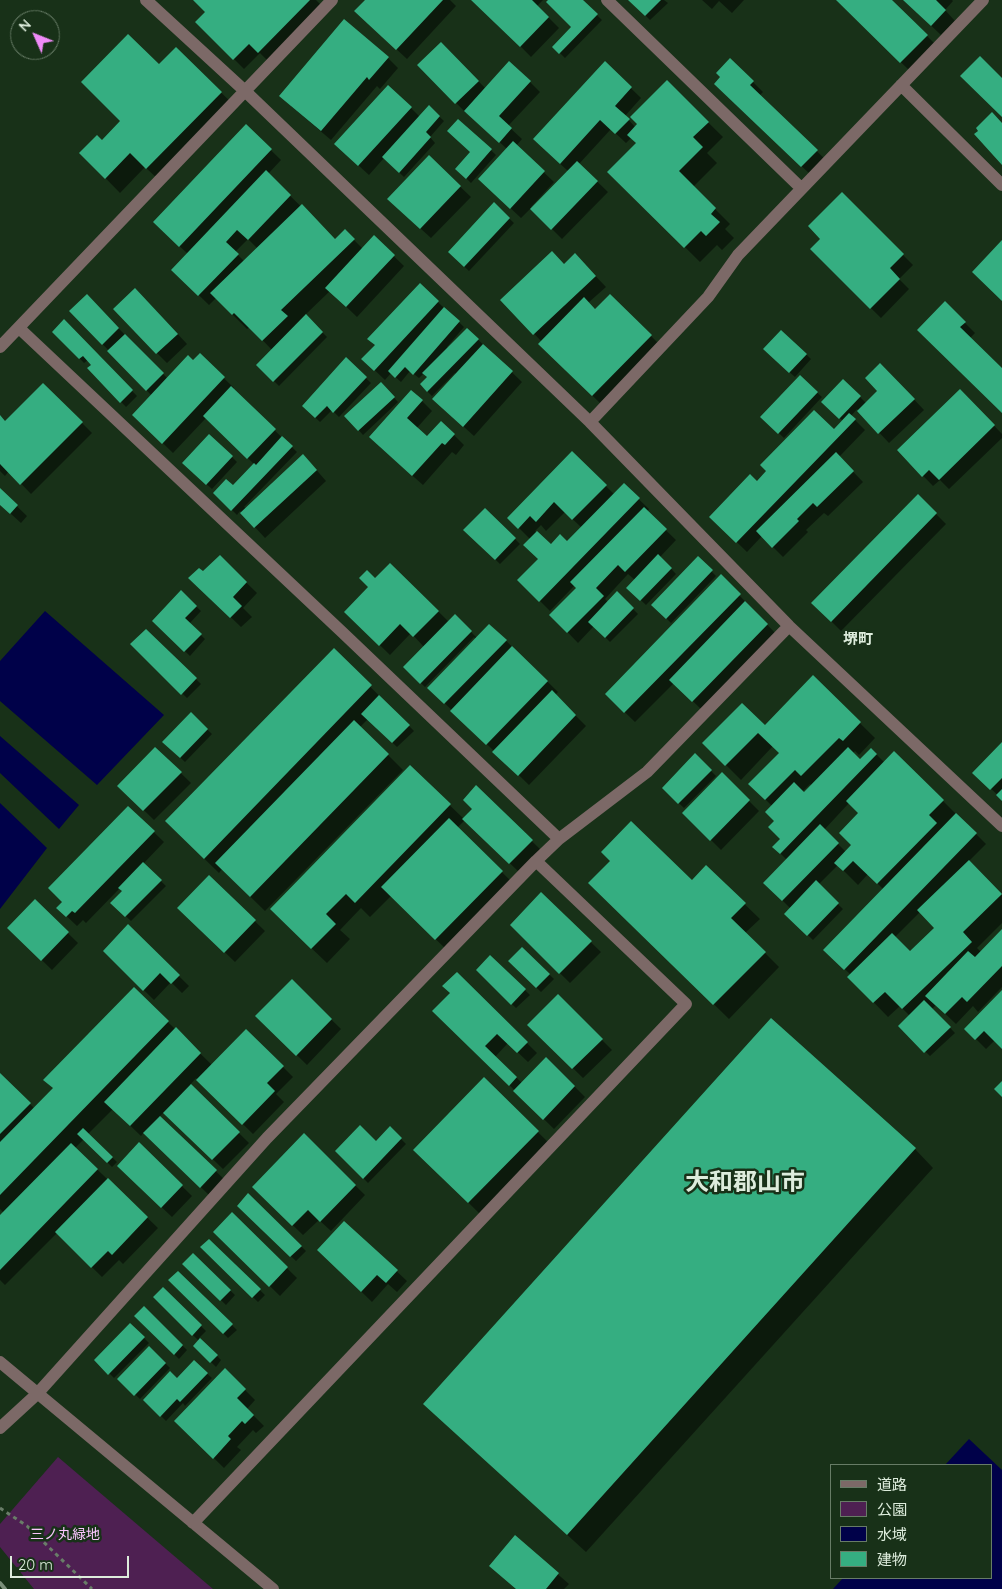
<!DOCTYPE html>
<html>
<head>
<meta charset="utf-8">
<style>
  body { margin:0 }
  #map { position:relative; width:1002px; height:1589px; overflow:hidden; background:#183118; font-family:Quicksand,"Noto Sans JP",sans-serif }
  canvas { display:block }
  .legend { position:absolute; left:830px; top:1464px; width:162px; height:115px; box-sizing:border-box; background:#183118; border:1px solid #677c66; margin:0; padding:6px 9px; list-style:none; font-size:15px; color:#ddecdc }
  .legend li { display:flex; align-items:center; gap:10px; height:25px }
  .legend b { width:25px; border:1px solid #677c66 }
  .north { position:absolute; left:10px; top:10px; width:50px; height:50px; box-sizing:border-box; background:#183118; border:1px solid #677c66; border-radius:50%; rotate:314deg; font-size:14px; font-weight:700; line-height:20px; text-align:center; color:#ddecdc }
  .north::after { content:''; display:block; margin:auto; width:18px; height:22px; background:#ef8bf7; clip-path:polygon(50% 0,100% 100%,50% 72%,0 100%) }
  .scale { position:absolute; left:10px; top:1556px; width:119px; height:22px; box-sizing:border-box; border:2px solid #ddecdc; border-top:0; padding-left:6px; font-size:15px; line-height:18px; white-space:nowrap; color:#ddecdc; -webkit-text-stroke:4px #183118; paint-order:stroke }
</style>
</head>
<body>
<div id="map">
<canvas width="1002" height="1589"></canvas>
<ul class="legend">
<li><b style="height:6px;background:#7c6967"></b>道路</li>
<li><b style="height:14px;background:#4e2052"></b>公園</li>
<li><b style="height:14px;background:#000149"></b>水域</li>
<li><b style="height:14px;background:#35ae81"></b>建物</li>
</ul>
<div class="north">N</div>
<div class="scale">20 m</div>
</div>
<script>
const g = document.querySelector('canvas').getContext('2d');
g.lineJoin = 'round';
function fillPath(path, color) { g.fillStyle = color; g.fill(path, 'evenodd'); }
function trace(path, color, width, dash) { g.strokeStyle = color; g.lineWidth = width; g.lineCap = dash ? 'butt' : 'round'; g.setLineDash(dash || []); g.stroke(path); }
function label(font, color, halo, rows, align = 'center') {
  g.font = font + ' Quicksand,"Noto Sans JP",sans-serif'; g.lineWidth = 5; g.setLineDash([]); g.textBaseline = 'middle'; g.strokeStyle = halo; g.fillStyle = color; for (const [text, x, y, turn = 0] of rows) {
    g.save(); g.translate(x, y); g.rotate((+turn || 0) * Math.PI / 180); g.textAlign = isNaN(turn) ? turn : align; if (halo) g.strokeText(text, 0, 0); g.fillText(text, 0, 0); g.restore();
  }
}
fillPath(new Path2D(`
  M58,1457L213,1589H34L0,1547V1524Z`), '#4e2052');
fillPath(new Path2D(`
  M45,611L164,715L97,785L0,701V661Z
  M0,736L79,805L59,829L0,773Z
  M0,803L47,848L0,909Z
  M969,1439L1002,1470V1589H833L843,1578H991V1465H945Z`), '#000149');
fillPath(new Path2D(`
  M196,0H316L323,7L269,62L260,53L244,69L197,22L207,12Z
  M367,0H450L456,6L407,59L366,21Z
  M475,0H543L537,6L559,28L531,57Z
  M550,0H581L602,20L565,58L554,47L573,27Z
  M630,0H664L668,3L650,20Z
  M702,0H744L732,13L719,1L712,9Z
  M837,0H891L937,46L911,72Z
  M904,0H952L953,1L945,10L955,21L941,35Z
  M441,43L486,89L530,82L540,92L508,126L522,139L516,146L554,182L531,207L533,209L569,172L544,149L605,63L641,98L625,116L636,128L667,82L723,137L707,153L717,163L693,187L730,224L725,229L734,238L722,250L717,245L700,262L609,172L637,143L631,138L626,143L611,129L579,164L608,192L562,239L531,208L521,218L490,189L507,149L467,112L466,113L419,65Z
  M176,49L236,107L161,182L145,167L120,193L81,153L102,141L122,121L159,66Z
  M388,58L398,68L380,89L377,86L331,140L291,106Z
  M753,82L763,92L759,96L827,161L812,176L725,94Z
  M429,107L444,121L430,137L435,143L404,177L384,158L369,175L346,154L411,108L420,117Z
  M459,120L496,155L471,183L457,169L471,153Z
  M246,126L281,160L268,174L336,241L345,231L363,249L374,237L404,266L357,317L330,291L305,315L327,337L279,386L258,365L272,350L250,327L247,329L216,298L209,305L173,270L188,254L164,232ZM248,239L258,249L245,262L235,252Z
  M429,157L471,197L431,238L399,209Z
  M842,194L913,265L899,279L909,289L881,318L811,249L822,239Z
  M494,204L514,223L469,271L449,252Z
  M585,265L606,287L588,303L596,310L610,295L661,346L603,406L540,344L542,342L502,300Z
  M420,285L464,327L447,347L448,348L467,329L522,382L474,436L444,409L456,375L455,373L432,396L426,390L428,377L424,373L419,378L410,371L401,382L391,373L385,380L363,359L376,346Z
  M87,296L168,379L193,362L200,355L234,388L233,390L297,452L244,507L246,508L313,466L326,481L265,538L240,511L237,515L215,493L233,486L254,464L206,418L173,453L134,415L152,396L71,311Z
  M145,299L187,344L167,363L157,353Z
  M945,303L975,333L970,338L1002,370V412Z
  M64,321L137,396L126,407L89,368L93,365L88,360L84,363L54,332Z
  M782,331L811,359L795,377L769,354Z
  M346,359L371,383L339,417L332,410L320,422L303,406Z
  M890,374L924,410L889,443L857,409L851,416L865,430L839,457L863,482L828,516L824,513L806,530L808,532L783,557L762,536L747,552L711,517L757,482L834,430L843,421L823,402L860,397L866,403L879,391Z
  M800,377L822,397L784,438L762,417Z
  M43,384L92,433L31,494L9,471L5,476L0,471V417L5,422Z
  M381,384L398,402L363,435L346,416Z
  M960,390L1002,434V438L949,489L940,480L933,486L898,450Z
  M412,391L432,411L416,429L427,438L454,435L464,445L456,455L452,452L423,485L380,447Z
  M572,453L615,495L624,485L649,509L647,512L676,540L660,557L676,574L646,605L628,588L635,580L628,574L605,599L608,602L617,593L638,614L610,642L594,626L578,643L551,615L577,588L575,585L550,611L519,580L539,560L530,539L509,518ZM565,512L582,528L567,543L551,546L535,531L541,525L546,531Z
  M232,457L237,462L212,489L188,468Z
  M0,490L27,516L21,523L0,504Z
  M918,496L946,524L841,631L813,603Z
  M485,509L520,544L500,564L465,530Z
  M220,557L257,593L243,608L252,617L241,627L190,578L203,573Z
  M698,558L716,576L671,623L653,605Z
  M390,564L449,622L455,616L477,638L490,625L558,692L555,695L586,726L529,785L429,688L476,639L474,637L425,687L404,667L424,647L411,633L390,655L346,612Z
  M721,576L777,635L703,711L674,683L635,722L606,694Z
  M181,592L201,611L189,624L205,639L190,656L154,621Z
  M146,630L201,684L187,698L132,644Z
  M334,650L414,731L397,747L368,719L360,727L403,770L265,911L222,869L219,873L181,836Z
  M813,677L875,738L859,755L855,751L853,753L860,760L871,749L885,763L943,801L986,844L969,861L1002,895V923L977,948L981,952L1002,931V987L978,1012L973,1006L956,1024L936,1005L932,1009L955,1033L930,1056L899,1026L910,1016L900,1006L888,1017L849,977L851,975L825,950L884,890L868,874L858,885L838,865L818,885L843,909L813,940L786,914L791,909L765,883L787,860L774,847L782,839L772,806L750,784L780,753L773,746L741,780L704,743L765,726ZM810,784L812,786L804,794L802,792ZM849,803L860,813L853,845L846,852L824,830ZM920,912L936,928L910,953L895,937Z
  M191,714L212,734L185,762L164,742Z
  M1002,744V799L974,773Z
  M155,748L191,783L154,820L119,786Z
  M695,755L716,776L684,808L663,788Z
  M410,767L464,819L474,809L476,787L542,851L520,873L465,820L457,828L516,886L450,953L391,896L370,917L361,908L340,930L350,939L327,963L286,924Z
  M722,774L759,811L721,850L684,813Z
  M128,807L164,842L143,864L166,886L131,921L112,903L123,891L120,888L86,923L83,920L77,926L58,908Z
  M706,867L760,919L745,933L779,967L729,1019L590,883L692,882Z
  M209,877L265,931L235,962L179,908Z
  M541,894L601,952L570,983L511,925Z
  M35,901L78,943L52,970L9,928Z
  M128,926L189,986L182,993L171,982L154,1000L104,951Z
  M522,948L554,979L541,992L509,961Z
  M490,957L530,995L516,1008L477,970Z
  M457,974L537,1053L528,1062L508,1043L495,1057L522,1083L546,1058L585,1097L554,1129L434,1011L452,994Z
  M292,981L341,1029L307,1065L257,1016Z
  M134,989L212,1065L246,1030L293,1077L276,1094L284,1102L253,1134L196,1078L190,1085L249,1143L223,1169L164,1112L159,1117L226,1181L211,1197L144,1132L141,1136L113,1109L88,1134L117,1162L112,1167L84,1139L75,1148L158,1228L123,1264L119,1260L102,1277L57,1233L5,1285L0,1280V1217L4,1213L0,1209V1075L35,1109L54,1089Z
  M1002,992V1047L995,1040L986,1049L966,1029Z
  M558,996L612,1050L583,1078L529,1025Z
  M484,1079L552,1146L483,1217L415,1150Z
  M390,1128L406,1144L368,1183L337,1151L376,1143Z
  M304,1135L365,1195L331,1231L319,1220L303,1235L253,1187Z
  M139,1144L192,1196L172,1217L118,1166Z
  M915,1149L933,1168L586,1552L424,1404Z
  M249,1195L306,1251L296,1261L238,1206Z
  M232,1214L297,1278L280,1296L215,1232Z
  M344,1222L407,1281L397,1292L388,1284L372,1302L329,1260Z
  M209,1241L265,1295L258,1302L202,1247Z
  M193,1255L235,1295L226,1305L184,1264Z
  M178,1273L237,1330L228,1338L170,1280Z
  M163,1289L206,1331L199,1338L221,1360L216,1367L195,1346L199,1341L154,1297Z
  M144,1308L187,1350L179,1359L136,1316Z
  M130,1324L149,1343L114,1378L96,1360Z
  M149,1347L170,1368L140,1399L119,1379Z
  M194,1362L212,1378L185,1406L183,1403L166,1421L145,1400L177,1380Z
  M225,1370L255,1400L247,1409L264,1426L256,1433L253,1430L237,1447L241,1450L224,1468L176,1421Z
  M515,1537L569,1584L564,1589H516Z`), '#0007');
fillPath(new Path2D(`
  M193,0H310L258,53L249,44L233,60L195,22L205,12Z
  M365,0H443L396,50L354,11Z
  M471,0H532L549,17L520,47Z
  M548,0H583L598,14L559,54L552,47L571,27L546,2Z
  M628,0H661L645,16Z
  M836,0H892L928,35L900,63Z
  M903,0H936L946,10L931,26Z
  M344,19L389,57L369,80L367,77L321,131L279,96Z
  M128,34L159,64L176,47L222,92L146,169L130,153L105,179L79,153L97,135L102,140L120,121L81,82Z
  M441,42L479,81L455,104L417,65Z
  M980,56L1002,78V117L960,76Z
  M730,58L754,81L750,85L818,150L801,167L714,84L720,77L716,73Z
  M509,61L531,81L499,116L512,128L499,143L464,111Z
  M605,61L632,87L615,106L630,119L615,134L600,120L560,164L533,139Z
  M667,80L709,122L693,137L703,147L679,171L716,208L711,214L720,222L706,236L701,231L684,248L607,172L636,143L627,135L637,124L630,117Z
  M388,85L412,107L358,166L334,144Z
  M429,105L440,116L426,132L431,137L399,173L382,157Z
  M992,112L1002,123V165L974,134L978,131L976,128Z
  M458,119L492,149L466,179L455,169L470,152L447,131Z
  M246,124L272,149L179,247L153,222Z
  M513,141L545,171L510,209L478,179Z
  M429,155L461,186L420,229L387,199Z
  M577,161L598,181L551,230L530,209Z
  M266,170L291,195L248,240L237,230L226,242L239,254L198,296L171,270Z
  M842,192L904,254L890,268L900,279L870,309L810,249L820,239L808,226Z
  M494,202L510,218L464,267L448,252Z
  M302,204L335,239L345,229L355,239L281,310L288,316L262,341L234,313L232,315L210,293Z
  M374,235L395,255L346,307L325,288Z
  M1002,240V301L972,272Z
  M552,251L564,264L575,253L596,276L533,335L500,300Z
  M420,283L439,301L374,371L361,359L375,345L367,339Z
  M135,288L178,334L156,354L113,309Z
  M87,294L119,328L102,345L69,311Z
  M610,294L652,335L592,396L538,344L584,297L595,309Z
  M945,301L966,322L960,327L1002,368V413L917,330Z
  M444,307L460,321L413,375L405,367L395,378L388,371Z
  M306,314L323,332L273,382L256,365Z
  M64,319L133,390L120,403L87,368L91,365L83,356L79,359L52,332Z
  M467,328L479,339L427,392L420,384L427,377L422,373Z
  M781,330L807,354L789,373L763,349Z
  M125,334L164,373L146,391L107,351Z
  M483,344L513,371L463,427L432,399Z
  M200,353L225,377L162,444L132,415L188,355L193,360Z
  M346,357L367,377L333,413L327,406L315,418L302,406Z
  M880,363L915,399L878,434L857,411L877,391L865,378Z
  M800,375L818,392L778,434L760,417Z
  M843,379L861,396L839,419L821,402Z
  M381,382L395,397L358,431L344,416Z
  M43,383L83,422L20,485L0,464V415L5,421Z
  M231,386L276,429L247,459L203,416Z
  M960,389L995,425L939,480L929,470L922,477L897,450Z
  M411,390L423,400L407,418L427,436L441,421L455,434L445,445L442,443L412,476L369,437Z
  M814,410L834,429L849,413L856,419L736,543L709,517L750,474L757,481L766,471L760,465Z
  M209,434L233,456L206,485L182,463Z
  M282,436L293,446L231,511L213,493L226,479L233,485L254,463L256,465Z
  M572,451L607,485L572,520L554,502L536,522L530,516L518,529L507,518Z
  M836,452L854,471L817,507L813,503L797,519L799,521L772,548L756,531Z
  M303,454L317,470L254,528L240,513Z
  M624,483L640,498L539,602L517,580L538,559L523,545L537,531L551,544L560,534L567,541Z
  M0,488L18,505L10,514L0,505Z
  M918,494L937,513L831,622L811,603Z
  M644,507L667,529L625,572L618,565L596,588L604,596L567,633L549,615L576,588L570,582Z
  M485,508L516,538L495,560L463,530Z
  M658,554L672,568L640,601L626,588Z
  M220,555L247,582L233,597L242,606L230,618L188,578L199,568L203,571Z
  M698,556L713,570L666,619L651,605Z
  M390,563L439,611L413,637L400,624L379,646L344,612L368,587L359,578L367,570L375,578Z
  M721,574L741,594L624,713L605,694Z
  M181,590L197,606L185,618L202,634L184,652L152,621Z
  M617,591L634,608L605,638L588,622Z
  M745,601L768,624L692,702L669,680Z
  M455,614L472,631L420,684L403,667Z
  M489,624L507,640L444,704L427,688Z
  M146,629L197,678L181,695L130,644Z
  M512,646L548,681L486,745L450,711Z
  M334,648L372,685L204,859L165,821Z
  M813,675L861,722L843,741L839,738L801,776L795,770L765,800L748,784L779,753L758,733L725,766L702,743L742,703L765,725Z
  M552,690L576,715L518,776L492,752Z
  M379,695L410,725L392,743L361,714Z
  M191,712L208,729L180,758L162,742Z
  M354,720L389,754L250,897L215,863Z
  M1002,742V778L990,790L972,773Z
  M155,747L182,772L143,811L117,786Z
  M848,747L860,759L871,748L877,754L780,854L772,847L780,839L768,827L774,821L765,812L794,782L804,792Z
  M894,751L944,800L929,815L937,823L877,884L853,861L843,871L834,863L851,845L839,833L858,813L846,801Z
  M695,753L712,770L678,804L662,788Z
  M410,765L451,804L355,903L346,894L326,914L336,924L311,949L270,909Z
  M722,772L750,800L710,841L682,813Z
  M476,785L533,840L509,864L462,819L472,809L463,800Z
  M1002,789V801L996,795Z
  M128,806L155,831L75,913L72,911L66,917L56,908L62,902L48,888Z
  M956,813L977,833L844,970L823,950Z
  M449,818L503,871L435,940L381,887Z
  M631,821L692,880L706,865L746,903L731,918L766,952L713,1005L588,883L610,861L601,852Z
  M820,824L839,843L782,901L763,883Z
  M969,860L1002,894L963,932L972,942L902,1009L885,992L873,1003L847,977L892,933L910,951L934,928L917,910Z
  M143,862L162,880L125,917L110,903L122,891L118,888Z
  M209,875L256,920L224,953L177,908Z
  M816,880L839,903L807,936L784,914Z
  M541,892L592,941L559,974L510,925Z
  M35,899L69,932L41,961L7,928Z
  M128,924L180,975L171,984L160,973L143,991L103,951Z
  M1002,929V966L967,1002L962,997L945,1014L925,996L968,951L975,957Z
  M522,947L550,974L536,988L508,961Z
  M490,955L526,989L511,1005L476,970Z
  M457,972L528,1042L517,1053L497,1034L485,1046L517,1077L509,1086L432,1011L450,993L442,986Z
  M292,979L332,1019L296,1056L255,1016Z
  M134,987L169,1021L0,1195V1142L53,1088L43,1080Z
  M1002,990V1049L984,1031L975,1040L964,1029Z
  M558,994L603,1039L572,1069L527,1025Z
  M924,1000L951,1027L924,1053L898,1026Z
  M771,1018L916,1148L567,1535L423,1404Z
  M176,1027L201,1053L130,1126L104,1102Z
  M246,1029L284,1066L267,1083L275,1091L242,1125L196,1080Z
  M546,1057L575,1086L543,1120L513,1091Z
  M0,1073L31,1103L0,1134Z
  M484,1077L539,1131L468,1203L413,1150Z
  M1002,1081V1097L994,1089Z
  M191,1084L240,1132L212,1160L163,1113Z
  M160,1116L217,1170L200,1188L143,1133Z
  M360,1125L376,1141L390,1126L402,1138L363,1179L335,1151Z
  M83,1128L113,1157L107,1163L77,1134Z
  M304,1133L356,1185L320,1222L308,1210L292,1226L252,1187Z
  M139,1142L183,1185L161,1208L117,1166Z
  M71,1143L98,1169L0,1270V1215Z
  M108,1178L148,1217L112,1255L108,1251L91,1268L55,1232Z
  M248,1193L302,1246L290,1257L237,1206Z
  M232,1212L288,1267L269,1287L213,1232Z
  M344,1221L398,1270L386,1283L377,1275L361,1292L317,1250Z
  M209,1239L261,1289L252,1298L200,1247Z
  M193,1253L231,1290L220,1301L182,1264Z
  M178,1271L233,1324L223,1334L168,1280Z
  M163,1287L202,1325L192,1336L153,1297Z
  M144,1306L183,1345L174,1355L134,1316Z
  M130,1323L145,1337L108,1375L94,1360Z
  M200,1338L218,1355L210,1363L193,1346Z
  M149,1346L166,1363L134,1396L117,1379Z
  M194,1360L208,1373L180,1402L177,1399L160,1417L143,1400L170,1371L177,1378Z
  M225,1368L246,1389L237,1398L254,1415L245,1424L242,1421L228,1436L231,1439L213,1459L174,1421Z
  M515,1535L559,1573L546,1589H516L489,1566Z`), '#35ae81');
trace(new Path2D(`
  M0,1508L27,1526L92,1589`), '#697d68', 3, [4, 4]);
trace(new Path2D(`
  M146,0L245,91L590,422L789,626L1002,826
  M607,0L801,188
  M901,85L1002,185
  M19,328L342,632L559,839
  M0,347L332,0
  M590,422L708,297L738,255L983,0
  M0,1362L273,1589
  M0,1428L37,1394L267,1138L536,861L559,839L647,772L789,626
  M193,1523L686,1004L536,861`), '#7c6967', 12);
trace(new Path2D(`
  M0,1583L5,1589`), '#7b8f7a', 4);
label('14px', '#fac6fe', '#183118', [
  ["三ノ丸緑地",65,1535]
]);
label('bold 15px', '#ddecdc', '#183118', [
  ["堺町",858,639]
]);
label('bold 24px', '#ddecdc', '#183118', [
  ["大和郡山市",745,1183]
]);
</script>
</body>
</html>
